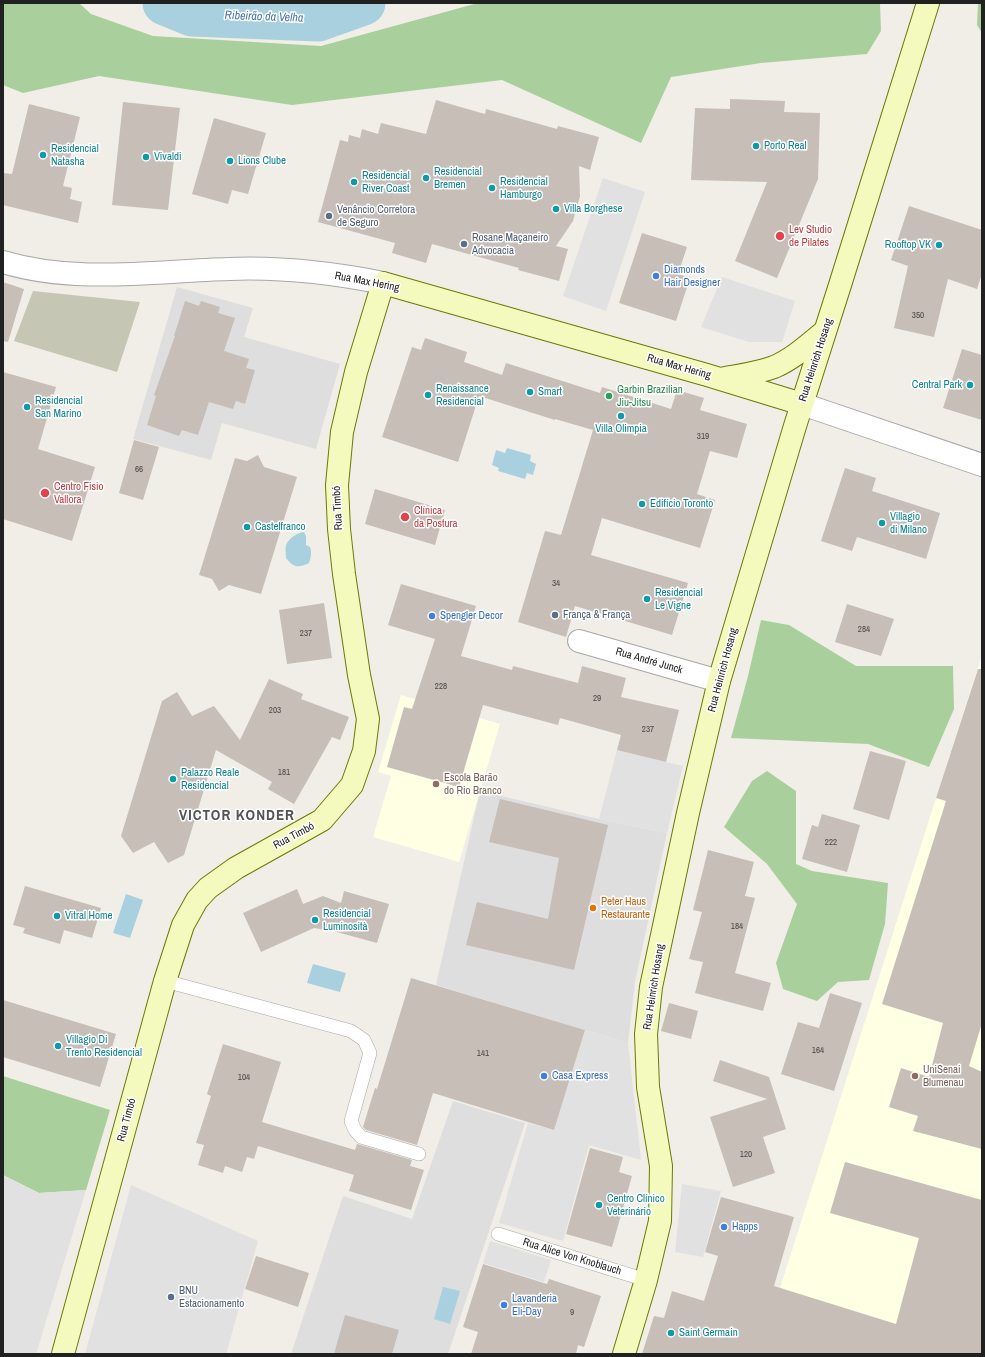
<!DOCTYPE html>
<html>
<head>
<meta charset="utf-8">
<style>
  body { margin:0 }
  #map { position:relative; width:985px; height:1357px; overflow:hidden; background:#f1eee7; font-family:"Archivo Narrow",sans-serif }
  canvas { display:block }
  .frame { position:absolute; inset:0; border:4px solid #212121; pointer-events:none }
</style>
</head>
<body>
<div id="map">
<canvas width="985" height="1357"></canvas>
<div class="frame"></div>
</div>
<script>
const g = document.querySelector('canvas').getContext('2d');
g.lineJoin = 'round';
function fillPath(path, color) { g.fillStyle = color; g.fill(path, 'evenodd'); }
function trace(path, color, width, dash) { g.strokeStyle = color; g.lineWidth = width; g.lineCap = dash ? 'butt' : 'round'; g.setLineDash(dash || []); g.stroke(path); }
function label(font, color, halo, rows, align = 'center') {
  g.font = font + ' "Archivo Narrow",sans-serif'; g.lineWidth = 3; g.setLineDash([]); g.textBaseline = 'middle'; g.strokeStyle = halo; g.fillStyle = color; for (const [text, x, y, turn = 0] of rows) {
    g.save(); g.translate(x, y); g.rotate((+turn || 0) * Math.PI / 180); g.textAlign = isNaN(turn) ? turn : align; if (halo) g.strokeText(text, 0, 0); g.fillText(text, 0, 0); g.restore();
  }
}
fillPath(new Path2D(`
  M177,287L253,308L244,337L340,364L316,449L222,423L211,460L133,439Z
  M480,791L599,819L667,833L635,982L628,1043L436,985Z
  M453,1101L525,1123L448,1354H291L343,1196L412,1219Z`), '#dfdede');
fillPath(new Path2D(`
  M982,655V1354H759L936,798Z
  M401,695L500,724L459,862L373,837L391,776L378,772Z`), '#feffe3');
fillPath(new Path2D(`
  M33,291L140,302L117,372L14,341Z`), '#c5c6b3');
fillPath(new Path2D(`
  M3,3H79L91,14L153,36L321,46L478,3H880L881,31L867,54L761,63L671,77L641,143L502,80L292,105L99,76L23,93L3,85Z
  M978,3H982V33L977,25Z
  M761,620L789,625L856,666H953L954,709L929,767L868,744L731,738L748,676Z
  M767,771L796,791V864L812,871L888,883L885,924L869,980L838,982L817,1001L783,989L776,963L797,904L767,864L724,827L752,781Z
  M3,1076L110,1110L86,1190L39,1193L3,1175Z`), '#a9d09c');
fillPath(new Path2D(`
  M603,178L645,192L606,311L563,296Z
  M722,277L795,301L782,342H749L701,327Z
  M617,750L683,766L667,833L599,819Z
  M585,1030L628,1043L641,1160L589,1145L563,1241L499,1223L528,1123L554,1130Z
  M3,1175L39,1193L86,1190L36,1354H3Z
  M682,1184L721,1191L703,1257L675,1252Z
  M131,1185L258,1241L226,1354H85Z
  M490,1241L551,1260L544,1282L483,1263Z`), '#e1e1e1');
fillPath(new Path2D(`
  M507,448L531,455L530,461L536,464L533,475L527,473L525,479L498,471L499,468L492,465L496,450L505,453Z
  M304,532L306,536V545L310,547C312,552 311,557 309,563C298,568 294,568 286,558C286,555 285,549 286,545C289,538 297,533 304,532Z
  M126,894L143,900L130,938L113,933Z
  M313,964L346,973L340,992L307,983Z
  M443,1287L460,1291L450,1324L434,1319Z`), '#a8d0de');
trace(new Path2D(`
  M165,3L192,14L318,19L363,3`), '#a8d0de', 45);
fillPath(new Path2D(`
  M730,99L785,101L784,112L820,113L818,179L777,278L735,261L767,182L691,180L695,108L730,109Z
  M436,100L485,114L486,109L557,129L558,126L599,137L590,170L579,166L580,196L573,221L556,246L568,249L559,281L518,270L519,268L432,244L426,263L392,253L395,243L318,222L340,140L348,142L349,135L360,138L362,129L378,134L381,123L426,134Z
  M123,102L180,108L168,210L112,205Z
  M29,104L80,117L63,186L72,188L70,199L82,202L78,223L3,205V173L12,174Z
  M214,118L266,133L248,194L232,190L228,204L192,194Z
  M909,206L982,230V274L977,289L948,279L934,337L894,328L908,266L891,260Z
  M642,233L687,247L678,274L690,278L676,321L619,303Z
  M3,282L24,289L8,342L3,341Z
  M185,301L199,306L201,301L220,307L218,313L235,318L224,351L249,359L246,368L255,370L245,404L236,401L233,409L209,402L198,435L182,430L179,436L147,425L156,396L154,395L175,336H174Z
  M425,338L467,352L464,362L502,375L506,363L600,393L602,387L671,409L677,390L704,398L700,410L747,424L737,458L710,451L697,494L715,500L700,548L602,518L591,555L688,583L672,635L575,606L566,637L518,622L545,531L561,535L593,430L555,419V420L479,396L458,462L382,437L412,347L421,350Z
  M962,349L982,355V420L943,408Z
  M3,372L56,387L38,449L95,467L72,541L3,519Z
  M134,440L159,447L143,500L119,493Z
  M258,455L264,467L297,477L261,594L229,585L219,591L212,579L199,575L235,458L247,461Z
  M845,468L876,478L872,491L940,513L926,559L857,537L852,551L821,541Z
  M375,489L445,510L435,545L365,524Z
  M401,584L476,606L461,656L512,670L513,666L578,683L582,666L626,678L621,697L679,710L666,762L617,750L621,735L560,718L558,725L483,705L459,787L387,767L404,707L412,709L435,639L388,625Z
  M324,603L332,658L287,664L279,610Z
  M847,604L894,619L881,656L835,642Z
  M978,669H982V1023L969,1066L982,1072V1149L913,1131L918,1116L889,1107L901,1068L929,1077L943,1023L882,1004L946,801L936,798Z
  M269,679L303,694L301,699L349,717L340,740L332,737L294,804L268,789L272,782L216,750L184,855L168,863L154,842L133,853L121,836L162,701L177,692L192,716L214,706L240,740Z
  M870,751L906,761L889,820L853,809Z
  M500,799L608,825L574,970L466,945L477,902L548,919L559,858L489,842Z
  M822,814L860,825L847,872L802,859L812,825L818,827Z
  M708,850L754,862L745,896L755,898L735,973L771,983L763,1011L695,993L703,962L689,959L702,912L693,910Z
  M25,886L101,908L92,938L64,930L60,944L23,933L25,928L13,925Z
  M297,889L303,904L323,896L341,903L344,891L389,904L377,943L333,931L314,928L261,952L243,913Z
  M411,978L585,1030L554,1130L433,1093L417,1145L366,1130L363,1127L375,1088L377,1089Z
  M830,993L862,1003L834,1091L781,1074L798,1022L819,1028Z
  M3,1000L116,1034L100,1087L3,1057Z
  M669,1003L698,1011L691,1039L661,1031Z
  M223,1044L281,1062L262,1122L355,1150L357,1144L412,1160L410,1166L424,1170L411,1210L349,1191L354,1175L258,1146L254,1159L247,1157L242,1172L225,1166L223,1173L198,1165L204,1145L196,1143L211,1096L207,1094Z
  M720,1060L769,1077L786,1129L763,1137L775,1173L733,1187L710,1117L767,1099L713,1081Z
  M590,1148L623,1157L619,1172L632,1176L612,1247L566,1234Z
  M845,1162L982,1200V1354H642L654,1316L664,1318L672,1291L704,1301L718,1256L705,1252L721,1197L794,1217L774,1286L896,1324L919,1238L830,1213Z
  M256,1256L309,1273L298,1307L245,1289Z
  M483,1264L547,1284L549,1279L601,1296L584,1347L578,1345L576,1354H471L478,1332L463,1327Z
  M345,1315L399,1330L392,1354H334Z`), '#c6beb7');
const service = new Path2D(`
  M165,981L351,1031L364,1040L370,1053L351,1121L355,1130L361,1137L419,1154
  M498,1234L646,1280`);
const minor = new Path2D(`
  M579,641L719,681`);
const tertiary = new Path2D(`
  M3,262C76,284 154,271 229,269C280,267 333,273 383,283
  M802,404L982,465`);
const secondary = new Path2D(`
  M725,378C742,375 758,373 774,367C793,359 809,344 825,331
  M63,1354L165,981L183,925L197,900L208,888L236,868L322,820L352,785L364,751L368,719L359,675L344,574L339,529L337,485L342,432L356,372L383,283L707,375L802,404
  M624,1354L646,1280L660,1221L661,1166L648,1087L646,1034L651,987L688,813L719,681L795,426L840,285L928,3`);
trace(service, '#a8a8a8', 14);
trace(minor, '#a8a8a8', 24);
trace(tertiary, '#a8a8a8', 24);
trace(secondary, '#697b05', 24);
trace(service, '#fff', 13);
trace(minor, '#fff', 22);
trace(tertiary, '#fff', 22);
trace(secondary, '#f4fabd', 22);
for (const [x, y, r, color] of [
  [756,146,4,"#0f9aa8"],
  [43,155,4,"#0f9aa8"],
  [146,157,4,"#0f9aa8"],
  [230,161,4,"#0f9aa8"],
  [426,178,4,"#0f9aa8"],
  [354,182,4,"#0f9aa8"],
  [492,188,4,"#0f9aa8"],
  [556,209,4,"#0f9aa8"],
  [329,216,4,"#5c6f8a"],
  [780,236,5,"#e0444e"],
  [464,244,4,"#5c6f8a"],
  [939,245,4,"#0f9aa8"],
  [656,276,4,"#3f7fe0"],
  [970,385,4,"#0f9aa8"],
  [530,392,4,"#0f9aa8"],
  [428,395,4,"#0f9aa8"],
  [609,396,4,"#2e9e5b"],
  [27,407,4,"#0f9aa8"],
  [621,416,4,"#0f9aa8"],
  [45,493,5,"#e0444e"],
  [642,504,4,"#0f9aa8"],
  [405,517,5,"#e0444e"],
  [882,523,4,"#0f9aa8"],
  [247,527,4,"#0f9aa8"],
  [647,599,4,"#0f9aa8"],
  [555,615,4,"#5c6f8a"],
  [432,616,4,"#3f7fe0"],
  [173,779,4,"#0f9aa8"],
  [436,784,4,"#8d6e63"],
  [593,908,4,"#e8710a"],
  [57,916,4,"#0f9aa8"],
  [315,920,4,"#0f9aa8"],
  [58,1046,4,"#0f9aa8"],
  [544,1076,4,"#3f7fe0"],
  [915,1076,4,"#8d6e63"],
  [599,1205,4,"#0f9aa8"],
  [724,1227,4,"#3f7fe0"],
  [171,1297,4,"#5c6f8a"],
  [504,1305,4,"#3f7fe0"],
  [671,1333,4,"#0f9aa8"]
]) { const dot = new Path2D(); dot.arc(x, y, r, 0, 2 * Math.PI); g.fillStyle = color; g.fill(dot); trace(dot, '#fff', 1.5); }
label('9px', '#4a4846', null, [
  ["350",918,316],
  ["319",703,437],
  ["66",139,470],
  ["34",556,584],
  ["284",864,630],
  ["237",306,634],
  ["228",441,687],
  ["29",597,699],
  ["203",275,711],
  ["237",648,730],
  ["181",284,773],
  ["222",831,843],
  ["184",737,927],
  ["164",818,1051],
  ["141",483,1054],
  ["104",244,1078],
  ["120",746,1155],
  ["9",572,1313]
]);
label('11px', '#0d838f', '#fff', [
  ["Porto Real",764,146],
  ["Residencial",51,149],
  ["Natasha",51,162],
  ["Vivaldi",154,157],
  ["Lions Clube",238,161],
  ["Residencial",434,172],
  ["Bremen",434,185],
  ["Residencial",362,176],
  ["River Coast",362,189],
  ["Residencial",500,182],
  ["Hamburgo",500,195],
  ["Villa Borghese",564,209],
  ["Rooftop VK",931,245,"right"],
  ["Central Park",962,385,"right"],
  ["Renaissance",436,389],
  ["Residencial",436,402],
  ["Smart",538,392],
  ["Residencial",35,401],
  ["San Marino",35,414],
  ["Villa Olimpia",621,429,"center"],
  ["Edifício Toronto",650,504],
  ["Villagio",890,517],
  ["di Milano",890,530],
  ["Castelfranco",255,527],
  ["Residencial",655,593],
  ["Le Vigne",655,606],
  ["Palazzo Reale",181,773],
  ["Residencial",181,786],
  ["Residencial",323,914],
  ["Luminosità",323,927],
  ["Vitral Home",65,916],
  ["Villagio Di",66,1040],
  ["Trento Residencial",66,1053],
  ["Centro Clínico",607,1199],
  ["Veterinário",607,1212],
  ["Saint Germain",679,1333]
], 'left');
label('11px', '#4e5e75', '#fff', [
  ["Venâncio Corretora",337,210],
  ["de Seguro",337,223],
  ["Rosane Maçaneiro",472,238],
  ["Advocacia",472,251],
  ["França & França",563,615],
  ["BNU",179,1291],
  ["Estacionamento",179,1304]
], 'left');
label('11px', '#be3a42', '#fff', [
  ["Lev Studio",789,230],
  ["de Pilates",789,243],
  ["Centro Fisio",54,487],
  ["Vallora",54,500],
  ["Clínica",414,511],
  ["da Postura",414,524]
], 'left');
label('11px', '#366cbe', '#fff', [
  ["Diamonds",664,270],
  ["Hair Designer",664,283],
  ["Spengler Decor",440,616],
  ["Casa Express",552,1076],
  ["Happs",732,1227],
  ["Lavanderia",512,1299],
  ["Eli-Day",512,1312]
], 'left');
label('11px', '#212121', '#fff', [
  ["Rua Max Hering",367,282,11],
  ["Rua Heinrich Hosang",816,360,-72],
  ["Rua Max Hering",679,367,16],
  ["Rua Timbó",338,508,-93],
  ["Rua André Junck",649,661,16],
  ["Rua Heinrich Hosang",723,670,-75],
  ["Rua Timbó",294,836,-28],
  ["Rua Heinrich Hosang",654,987,-81],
  ["Rua Timbó",127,1120,-75],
  ["Rua Alice Von Knoblauch",572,1257,17]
]);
label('11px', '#27864d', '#fff', [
  ["Garbin Brazilian",617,390],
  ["Jiu-Jitsu",617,403]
], 'left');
label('11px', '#785e54', '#fff', [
  ["Escola Barão",444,778],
  ["do Rio Branco",444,791],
  ["UniSenai",923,1070],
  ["Blumenau",923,1083]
], 'left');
label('11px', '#c56008', '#fff', [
  ["Peter Haus",601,902],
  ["Restaurante",601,915]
], 'left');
label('italic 12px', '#4975aa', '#fff', [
  ["Ribeirão da Velha",264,17,2]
]);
g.letterSpacing = '1px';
label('bold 15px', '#545454', '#fff', [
  ["VICTOR KONDER",237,816]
]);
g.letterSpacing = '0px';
</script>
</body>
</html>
